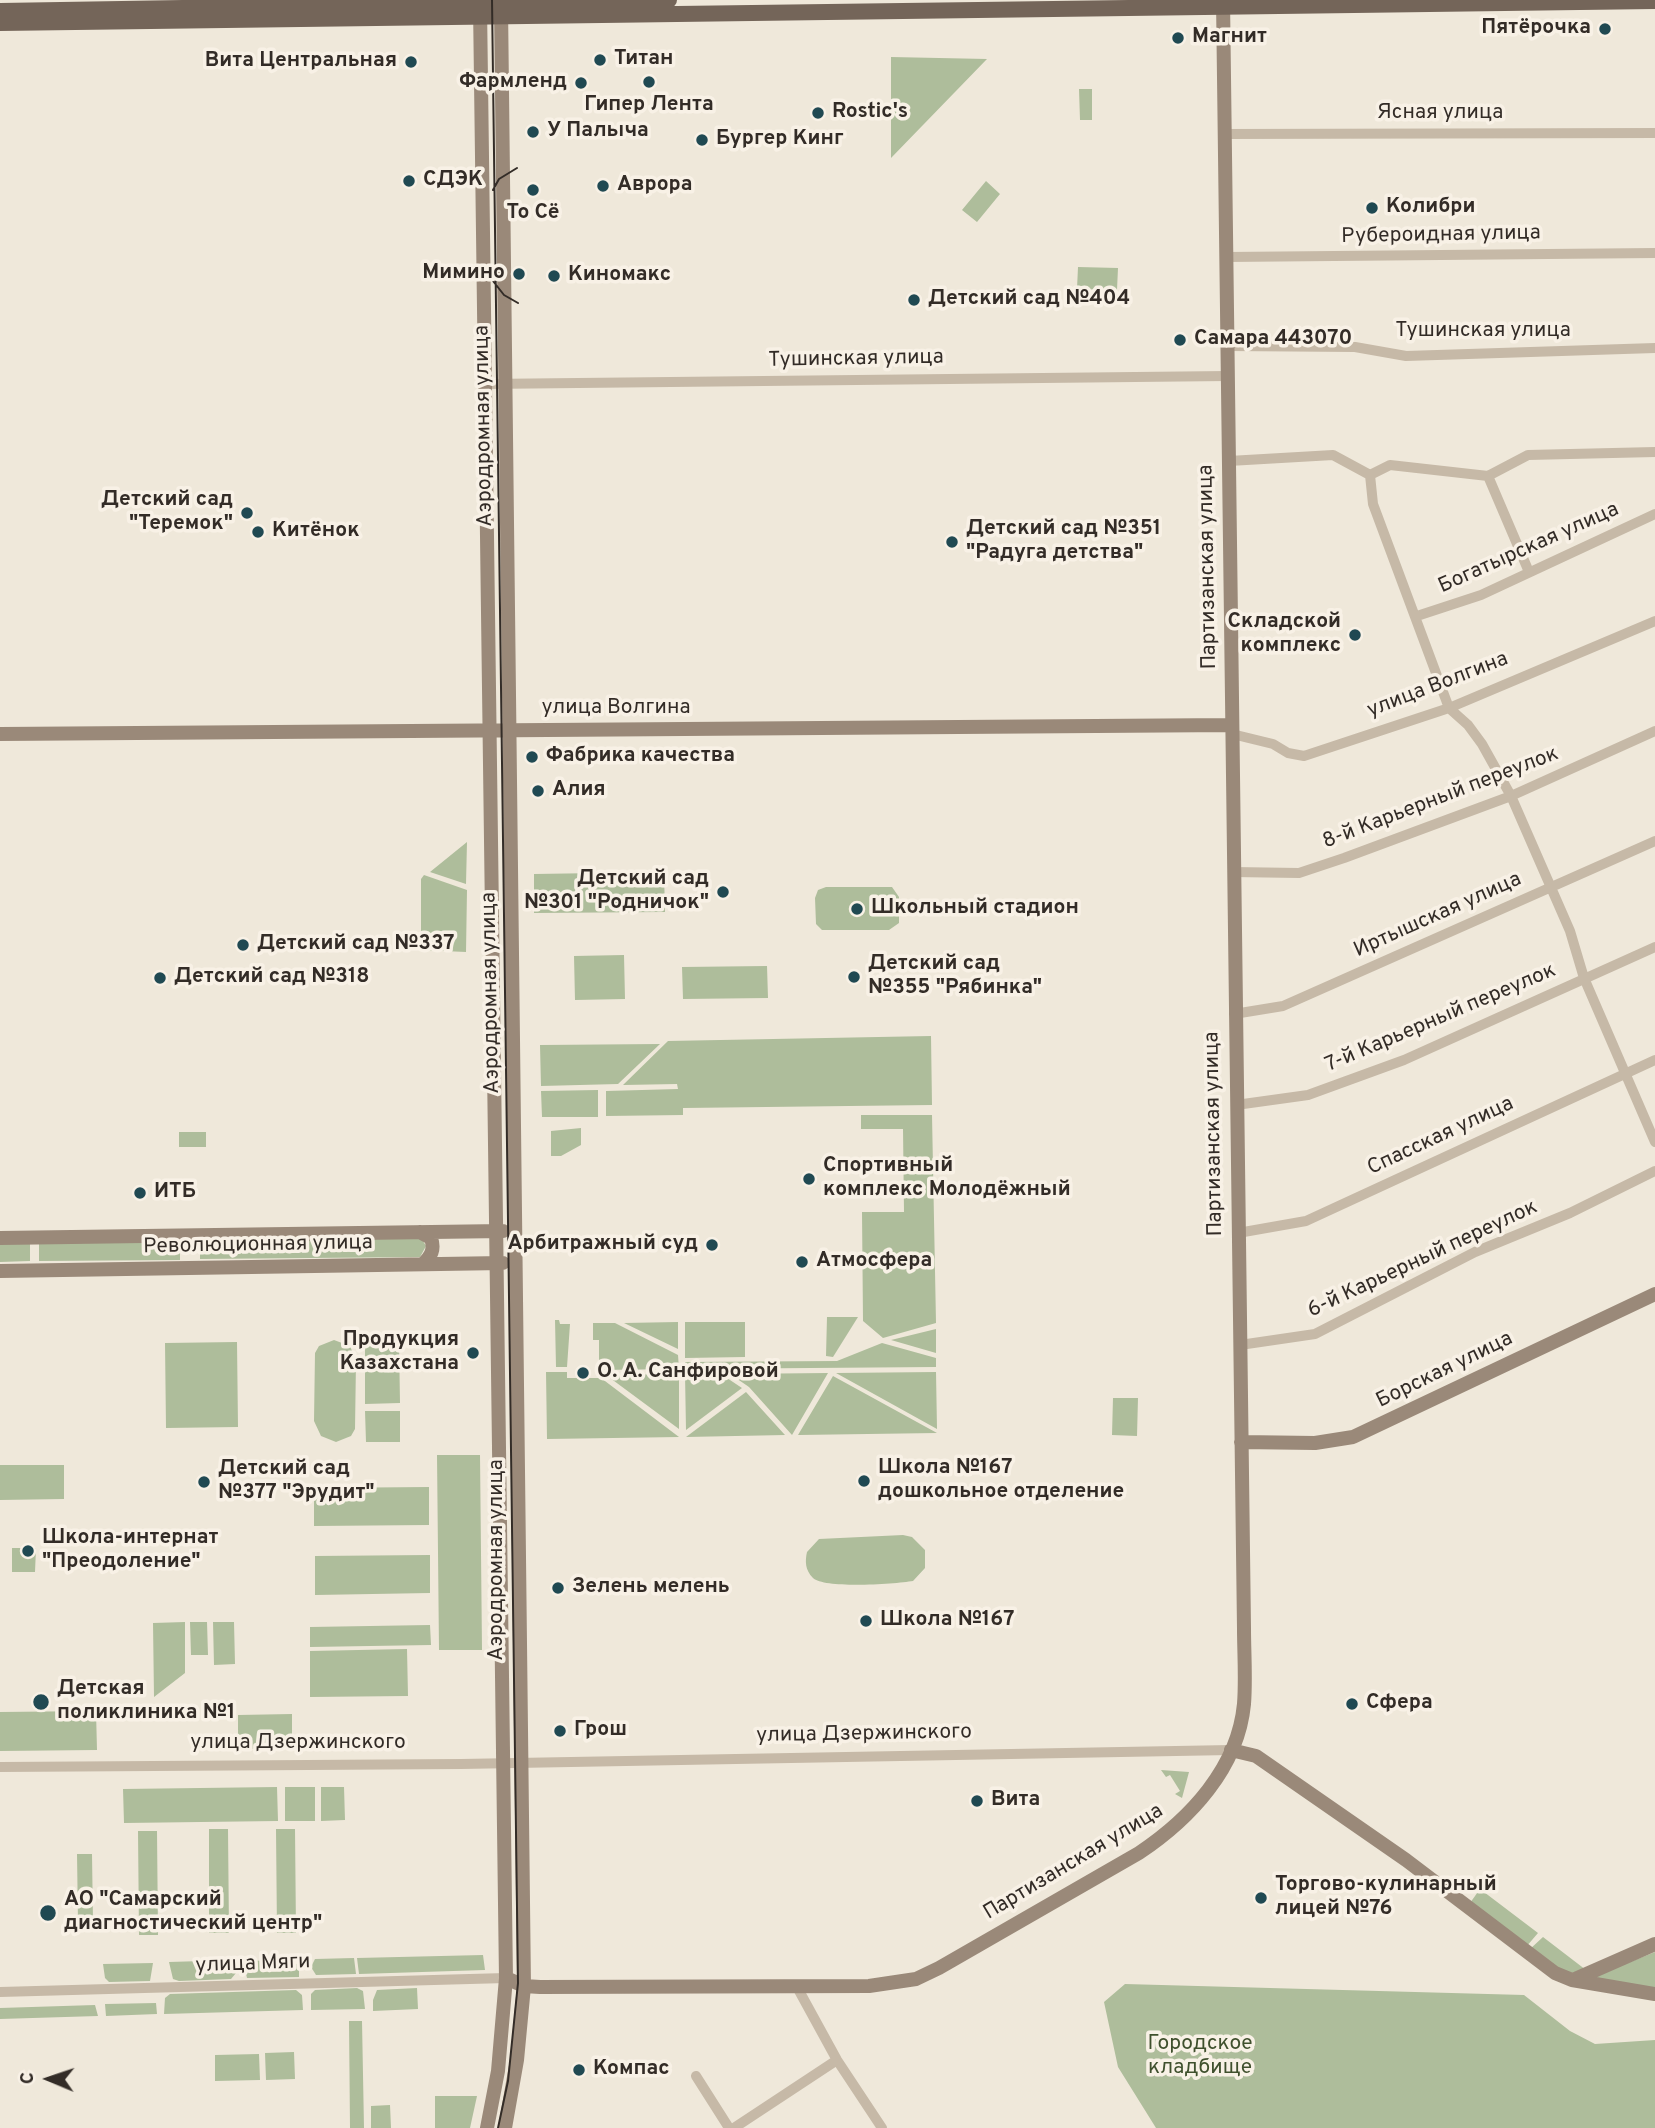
<!DOCTYPE html>
<html>
<head>
<meta charset="utf-8">
<style>
  body { margin:0 }
  #map { position:relative; width:1655px; height:2128px; overflow:hidden; background:#efe8da; font-family:Overpass,sans-serif }
  canvas { display:block }
  .north { position:absolute; left:14px; top:2044px; width:70px; height:70px; -webkit-text-stroke:5px #f8f1e6; paint-order:stroke; rotate:272deg; font-size:19px; font-weight:700; line-height:28px; text-align:center; color:#332c27 }
  .north::after { content:''; display:block; margin:auto; width:24px; height:32px; background:#332c27; clip-path:polygon(50% 0,100% 100%,50% 72%,0 100%) }
</style>
</head>
<body>
<div id="map">
<canvas width="1655" height="2128"></canvas>
<div class="north">С</div>
</div>
<script>
const g = document.querySelector('canvas').getContext('2d');
g.lineJoin = 'round';
function fillPath(path, color) { g.fillStyle = color; g.fill(path, 'evenodd'); }
function trace(path, color, width, dash) { g.strokeStyle = color; g.lineWidth = width; g.lineCap = dash ? 'butt' : 'round'; g.setLineDash(dash || []); g.stroke(path); }
function label(font, color, halo, rows, align = 'center') {
  g.font = font + ' Overpass,sans-serif'; g.lineWidth = 7; g.setLineDash([]); g.textBaseline = 'middle'; g.strokeStyle = halo; g.fillStyle = color; for (const [text, x, y, turn = 0] of rows) {
    g.save(); g.translate(x, y); g.rotate((+turn || 0) * Math.PI / 180); g.textAlign = isNaN(turn) ? turn : align; if (halo) g.strokeText(text, 0, 0); g.fillText(text, 0, 0); g.restore();
  }
}
fillPath(new Path2D(`
  M891,57L987,59L891,158Z
  M1079,89H1092V120H1080Z
  M986,181L1000,194L977,222L962,210Z
  M1078,267L1118,268L1117,290L1077,289Z
  M467,842L466,884L430,872Z
  M664,872L665,912L534,913V874Z
  M424,875L467,890L466,952L421,950V879Z
  M826,887H892L899,897V923L889,930H822L816,924L815,898L818,890Z
  M624,955L625,999L575,1000L574,956Z
  M767,966L768,998L683,999L682,967Z
  M931,1036L932,1105L683,1108V1115L606,1116V1091L678,1089L677,1084L623,1085L668,1041Z
  M660,1044L618,1084L541,1086L540,1045Z
  M598,1090V1117H542L541,1091Z
  M861,1115H932L936,1323L883,1338L863,1321L862,1212H904L903,1129H861Z
  M581,1128V1145L561,1156H551V1131Z
  M179,1132H206V1147H179Z
  M420,1236L426,1246L420,1257L200,1259V1240Z
  M180,1239V1260L39,1261V1241Z
  M0,1241H30V1261L0,1262Z
  M827,1317H858L833,1357L826,1356Z
  M555,1320H559L560,1324H570L567,1367H556Z
  M678,1322V1349L624,1323Z
  M685,1322H745V1357L685,1358Z
  M593,1323H615L678,1355L679,1369L599,1370V1340H593Z
  M936,1329V1353L891,1340Z
  M334,1340L350,1346L356,1361L355,1429L351,1436L336,1442L321,1436L314,1421L315,1353L319,1346Z
  M365,1341H399L400,1403L365,1404Z
  M237,1342L238,1427L166,1428L165,1343Z
  M882,1343L936,1358V1367L685,1369V1362L837,1361Z
  M546,1372H567V1378H601L679,1437L547,1439Z
  M936,1372L937,1429L836,1373Z
  M828,1373L792,1435L749,1387L730,1374Z
  M679,1374V1429L606,1375Z
  M685,1374H721L742,1388L686,1430Z
  M833,1376L937,1433L798,1435Z
  M746,1392L785,1435L686,1437Z
  M1113,1398H1138L1137,1436L1112,1435Z
  M365,1411H400V1442H366Z
  M437,1455H480L482,1650H439Z
  M0,1465H64V1499L0,1500Z
  M429,1487V1525L314,1526V1488Z
  M903,1535L912,1537L925,1550V1568L913,1581C895,1584 825,1589 813,1578C805,1570 805,1561 807,1552L819,1539Z
  M12,1548H36L35,1572H12Z
  M430,1555V1593L315,1595V1556Z
  M185,1622V1673L154,1697L153,1623Z
  M190,1622H207L208,1655H191Z
  M213,1622H234L235,1664L214,1665Z
  M430,1625L431,1645L310,1647V1627Z
  M407,1649L408,1696L310,1697V1651Z
  M96,1711L97,1750L0,1751V1712Z
  M292,1714V1748L238,1749V1715Z
  M1161,1770L1189,1772L1182,1798L1175,1794L1180,1791L1170,1775L1166,1777Z
  M277,1787L278,1821L124,1823L123,1789Z
  M285,1787H315V1821H285Z
  M321,1787H344L345,1820L321,1821Z
  M209,1829H228L229,1933H209Z
  M276,1829H295L296,1933H277Z
  M138,1831H157L158,1935H139Z
  M77,1854H92L93,1922H78Z
  M1480,1889L1538,1933L1526,1947L1470,1903Z
  M1543,1937L1586,1970L1567,1974L1529,1950Z
  M1655,1952V1989L1588,1979Z
  M483,1955L485,1970L359,1974L357,1958Z
  M354,1958L356,1974L316,1975L311,1967L315,1959Z
  M236,1960V1973L231,1979L179,1981L173,1979L169,1962Z
  M285,1960L286,1964H299V1977L247,1978L243,1961Z
  M153,1963L150,1981L109,1982L105,1978L103,1964Z
  M1125,1984L1524,1995L1570,2031L1595,2044L1655,2040V2128H1156L1118,2067L1104,2002Z
  M357,1988L363,1991L365,2009L311,2010V1994L315,1990Z
  M417,1988L418,2009L373,2011V2000L377,1990Z
  M296,1990L302,1995L303,2010L164,2014L165,1998L170,1994Z
  M156,2003L157,2014L106,2016L105,2004Z
  M95,2005L98,2016L0,2019V2008Z
  M349,2021H362L364,2128H350Z
  M294,2052L295,2079L266,2080L265,2053Z
  M259,2054L260,2080L215,2081V2055Z
  M435,2096H477L470,2128H435Z
  M390,2105L391,2128H371V2106Z`), '#aebd9b');
trace(new Path2D(`
  M1225,134L1655,133
  M1227,257L1655,253
  M1228,346L1355,347L1406,356L1655,348
  M485,384L1228,376
  M1229,461L1333,455L1370,475
  M1370,475L1373,504L1449,708L1468,725L1482,744L1511,796L1570,931L1584,978L1655,1142
  M1370,475L1390,465L1488,476L1528,455L1655,452
  M1488,476L1529,572
  M1417,616L1481,595L1655,514
  M1232,734L1273,744L1288,753L1304,756L1449,708L1655,621
  M1233,872L1299,873L1344,858L1511,796L1655,731
  M1234,1014L1283,1006L1655,841
  M1236,1105L1308,1095L1404,1060L1655,947
  M1238,1233L1306,1221L1655,1060
  M1240,1345L1315,1334L1475,1252L1570,1213L1655,1171
  M0,1767L461,1764L1231,1750
  M797,1987L837,2060L882,2128
  M0,1992L506,1978
  M696,2076L729,2128
  M734,2128L837,2060`), '#c6b9a7', 10);
trace(new Path2D(`
  M480,5L506,1978L498,2071L487,2128
  M501,5L524,1986L517,2060L505,2128
  M0,734L1232,725
  M420,1232L431,1238C435,1250 431,1256 423,1264
  M0,1238L503,1231
  M0,1271L503,1263
  M1241,1442L1315,1443L1353,1437L1655,1294
  M1231,1750L1256,1756L1406,1860L1555,1973L1572,1980L1655,1994
  M506,1978L524,1986L540,1987L869,1986L916,1979L939,1968L1139,1853C1190,1819 1238,1768 1244,1704C1246,1679 1244,1653 1244,1628L1223,0
  M1573,1980L1655,1944`), '#9a8979', 14);
trace(new Path2D(`
  M0,11L669,0
  M0,23L1655,1`), '#746559', 16);
trace(new Path2D(`
  M492,0L518,1983L508,2081L498,2128
  M493,190L499,179L517,168
  M493,281L504,295L518,303`), '#332c27', 2);
for (const [x, y, r, color] of [
  [1605,29,7,"#204952"],
  [1178,38,7,"#204952"],
  [600,60,7,"#204952"],
  [411,62,7,"#204952"],
  [649,82,7,"#204952"],
  [581,83,7,"#204952"],
  [818,113,7,"#204952"],
  [533,132,7,"#204952"],
  [702,140,7,"#204952"],
  [409,181,7,"#204952"],
  [603,186,7,"#204952"],
  [533,190,7,"#204952"],
  [1372,208,7,"#204952"],
  [519,274,7,"#204952"],
  [554,276,7,"#204952"],
  [914,300,7,"#204952"],
  [1180,340,7,"#204952"],
  [247,513,7,"#204952"],
  [258,532,7,"#204952"],
  [952,542,7,"#204952"],
  [1355,635,7,"#204952"],
  [532,757,7,"#204952"],
  [538,791,7,"#204952"],
  [723,892,7,"#204952"],
  [857,909,7,"#204952"],
  [243,945,7,"#204952"],
  [854,977,7,"#204952"],
  [160,978,7,"#204952"],
  [809,1179,7,"#204952"],
  [140,1193,7,"#204952"],
  [712,1245,7,"#204952"],
  [802,1262,7,"#204952"],
  [473,1353,7,"#204952"],
  [583,1373,7,"#204952"],
  [864,1481,7,"#204952"],
  [204,1482,7,"#204952"],
  [28,1551,7,"#204952"],
  [558,1588,7,"#204952"],
  [866,1621,7,"#204952"],
  [41,1702,9,"#204952"],
  [1352,1704,7,"#204952"],
  [560,1731,7,"#204952"],
  [977,1801,7,"#204952"],
  [1261,1898,7,"#204952"],
  [48,1913,9,"#204952"],
  [579,2070,7,"#204952"]
]) { const dot = new Path2D(); dot.arc(x, y, r, 0, 2 * Math.PI); g.fillStyle = color; g.fill(dot); trace(dot, '#f8f1e6', 2.5); }
label('bold 21px', '#332c27', '#f8f1e6', [
  ["Пятёрочка",1591,29,"right"],
  ["Магнит",1192,38],
  ["Титан",614,60],
  ["Вита Центральная",397,62,"right"],
  ["Фармленд",567,83,"right"],
  ["Гипер Лента",649,106,"center"],
  ["Rostic's",832,113],
  ["У Палыча",547,132],
  ["Бургер Кинг",716,140],
  ["СДЭК",423,181],
  ["Аврора",617,186],
  ["Колибри",1386,208],
  ["То Сё",533,214,"center"],
  ["Мимино",505,274,"right"],
  ["Киномакс",568,276],
  ["Детский сад №404",928,300],
  ["Самара 443070",1194,340],
  ["Детский сад",233,501,"right"],
  ["\"Теремок\"",233,525,"right"],
  ["Детский сад №351",966,530],
  ["\"Радуга детства\"",966,554],
  ["Китёнок",272,532],
  ["Складской",1341,623,"right"],
  ["комплекс",1341,647,"right"],
  ["Фабрика качества",546,757],
  ["Алия",552,791],
  ["Детский сад",709,880,"right"],
  ["№301 \"Родничок\"",709,904,"right"],
  ["Школьный стадион",871,909],
  ["Детский сад №337",257,945],
  ["Детский сад",868,965],
  ["№355 \"Рябинка\"",868,989],
  ["Детский сад №318",174,978],
  ["Спортивный",823,1167],
  ["комплекс Молодёжный",823,1191],
  ["ИТБ",154,1193],
  ["Арбитражный суд",698,1245,"right"],
  ["Атмосфера",816,1262],
  ["Продукция",459,1341,"right"],
  ["Казахстана",459,1365,"right"],
  ["О. А. Санфировой",597,1373],
  ["Школа №167",878,1469],
  ["дошкольное отделение",878,1493],
  ["Детский сад",218,1470],
  ["№377 \"Эрудит\"",218,1494],
  ["Школа-интернат",42,1539],
  ["\"Преодоление\"",42,1563],
  ["Зелень мелень",572,1588],
  ["Школа №167",880,1621],
  ["Детская",57,1690],
  ["поликлиника №1",57,1714],
  ["Сфера",1366,1704],
  ["Грош",574,1731],
  ["Вита",991,1801],
  ["Торгово-кулинарный",1275,1886],
  ["лицей №76",1275,1910],
  ["АО \"Самарский",64,1901],
  ["диагностический центр\"",64,1925],
  ["Компас",593,2070]
], 'left');
label('21px', '#332c27', '#f8f1e6', [
  ["Ясная улица",1440,114],
  ["Рубероидная улица",1441,236,-1],
  ["Тушинская улица",1483,332],
  ["Тушинская улица",856,360,-1],
  ["Аэродромная улица",485,426,-91],
  ["Богатырская улица",1529,549,-24],
  ["Партизанская улица",1209,567,-91],
  ["улица Волгина",1438,686,-21],
  ["улица Волгина",616,709],
  ["8-й Карьерный переулок",1441,799,-21],
  ["Иртышская улица",1438,916,-24],
  ["Аэродромная улица",492,993,-91],
  ["7-й Карьерный переулок",1441,1019,-23],
  ["Партизанская улица",1215,1134,-91],
  ["Спасская улица",1441,1137,-25],
  ["Революционная улица",258,1246,-1],
  ["6-й Карьерный переулок",1423,1260,-25],
  ["Борская улица",1445,1371,-26],
  ["Аэродромная улица",498,1560,-90],
  ["улица Дзержинского",864,1735,-1],
  ["улица Дзержинского",298,1744],
  ["Партизанская улица",1074,1863,-31],
  ["улица Мяги",253,1965,-2]
]);
label('21px', '#3f502d', '#f8f1e6', [
  ["Городское",1200,2045],
  ["кладбище",1200,2069]
]);
</script>
</body>
</html>
